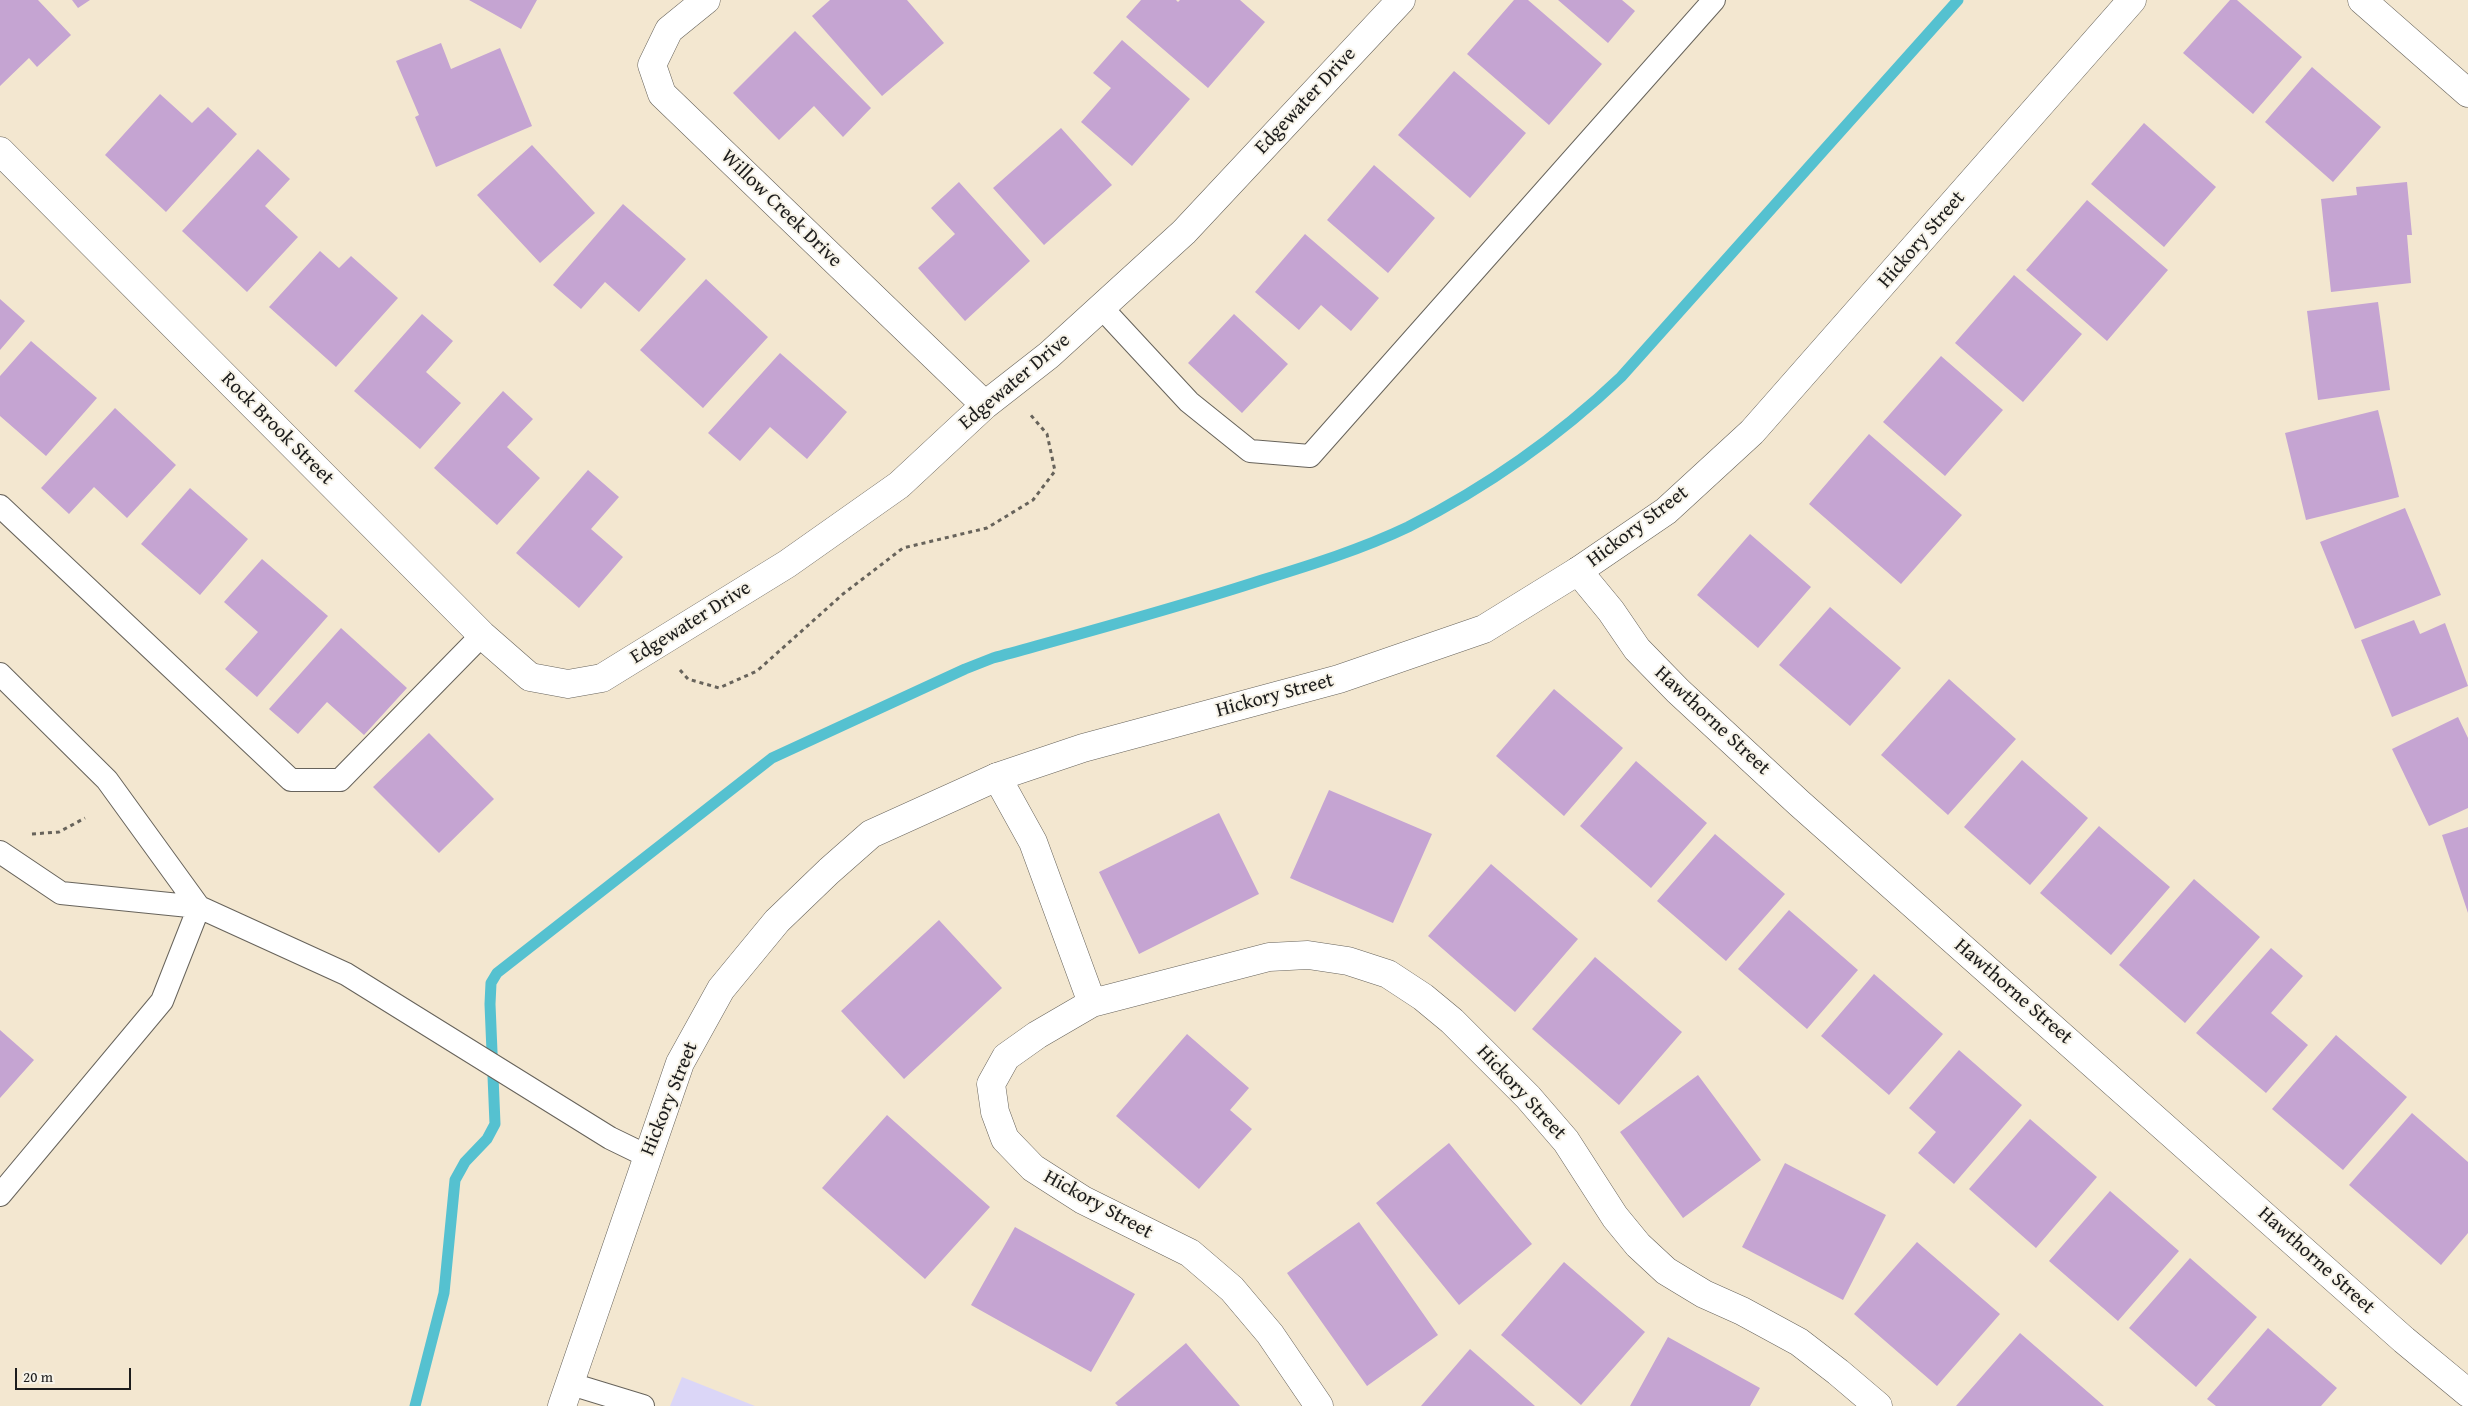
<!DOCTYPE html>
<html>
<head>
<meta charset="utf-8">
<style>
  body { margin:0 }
  #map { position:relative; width:2468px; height:1406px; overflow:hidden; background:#f3e7d0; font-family:"Gentium Book Plus",serif }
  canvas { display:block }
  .scale { position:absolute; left:15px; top:1368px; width:116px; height:22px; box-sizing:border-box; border:2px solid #1c1c1c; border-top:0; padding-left:6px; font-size:15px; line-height:18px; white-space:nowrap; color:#1c1c1c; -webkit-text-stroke:4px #f7f3e8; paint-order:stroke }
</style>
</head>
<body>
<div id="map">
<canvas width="2468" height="1406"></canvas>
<div class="scale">20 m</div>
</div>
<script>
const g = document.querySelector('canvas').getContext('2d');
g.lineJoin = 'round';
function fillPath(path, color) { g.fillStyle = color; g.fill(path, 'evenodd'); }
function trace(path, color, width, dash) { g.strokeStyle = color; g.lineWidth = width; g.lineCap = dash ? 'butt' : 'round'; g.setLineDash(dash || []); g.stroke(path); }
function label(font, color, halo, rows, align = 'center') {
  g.font = font + ' "Gentium Book Plus",serif'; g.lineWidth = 4; g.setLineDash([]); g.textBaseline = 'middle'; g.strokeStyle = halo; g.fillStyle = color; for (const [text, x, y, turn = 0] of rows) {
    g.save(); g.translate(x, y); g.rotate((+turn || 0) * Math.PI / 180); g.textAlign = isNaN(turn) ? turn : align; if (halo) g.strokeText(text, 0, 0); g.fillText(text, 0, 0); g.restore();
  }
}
fillPath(new Path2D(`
  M682,1377L755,1406H670Z`), '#dbd6f7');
trace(new Path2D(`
  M415,1406L444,1293L455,1180L465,1162L487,1139L495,1124L490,1004L491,983L497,973L772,758L965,669L993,658C1083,633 1173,609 1262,580C1311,565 1362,549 1408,527C1485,488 1558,437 1621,377L1958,0`), '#55c1d0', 11);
fillPath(new Path2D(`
  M0,0H38L71,35L37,67L29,58L0,86Z
  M72,0H90L78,8Z
  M469,0H537L521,29Z
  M830,0H907L944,43L882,96L812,16Z
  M1141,0H1176L1178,2L1180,0H1240L1265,22L1208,88L1126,17Z
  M1514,0H1528L1602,64L1549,125L1467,54Z
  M1558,0H1622L1635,11L1608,43Z
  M2230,0H2237L2302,57L2253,114L2183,53Z
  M795,31L871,108L843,137L814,106L779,140L733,93Z
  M1122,40L1190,99L1132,166L1081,122L1111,88L1093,73Z
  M441,43L451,69L500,48L532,126L436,167L415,117L419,115L396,61Z
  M2312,67L2381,127L2333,182L2265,122Z
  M1454,71L1526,133L1470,198L1398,135Z
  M160,94L192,123L208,107L237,134L166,212L105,155Z
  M2144,123L2216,187L2164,247L2091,184Z
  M1061,128L1112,185L1044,245L993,188Z
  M532,145L595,213L540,263L477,195Z
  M258,149L290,179L265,206L298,237L247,292L182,231Z
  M1374,165L1435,218L1388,273L1327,220Z
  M959,182L1030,261L965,321L918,268L955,234L931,208Z
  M2407,182L2412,235H2407L2411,283L2331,292L2321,199L2357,195L2356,187Z
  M2087,200L2168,270L2107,341L2026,270Z
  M623,204L686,259L639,312L605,282L581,309L553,285Z
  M1305,234L1379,298L1351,331L1321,305L1299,330L1255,292Z
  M320,251L339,268L351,256L398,298L336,367L269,307Z
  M2014,275L2082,334L2023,402L1955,343Z
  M706,279L768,337L703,408L640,350Z
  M0,299L25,321L0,350Z
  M2378,302L2390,390L2318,400L2307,311Z
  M422,314L453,341L426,372L461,403L420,449L354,391Z
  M1234,314L1288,364L1242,413L1188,363Z
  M31,341L97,398L46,456L0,416V376Z
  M780,353L847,412L807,459L770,427L740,461L708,433Z
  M1941,356L2003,410L1945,476L1883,422Z
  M503,391L533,419L507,447L540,478L497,525L434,468Z
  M115,408L176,465L127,518L94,487L69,514L41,488Z
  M2378,410L2399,497L2306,520L2285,433Z
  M1869,434L1962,515L1901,584L1809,504Z
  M588,470L619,497L591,529L623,557L579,608L516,553Z
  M190,488L248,539L200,595L141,544Z
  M2405,508L2441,595L2355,629L2320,542Z
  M1750,534L1811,587L1758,648L1697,595Z
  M262,559L328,616L257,697L225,669L258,632L224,602Z
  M1830,607L1901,668L1850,726L1779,665Z
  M2414,620L2420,634L2445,623L2468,686L2392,717L2361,640Z
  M341,628L407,688L364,735L327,702L298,734L269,709Z
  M1949,679L2016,739L1948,815L1881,755Z
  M1554,689L1623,748L1564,816L1496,756Z
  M2458,717L2468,738V808L2429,826L2392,749Z
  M429,733L494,799L439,853L373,787Z
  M2022,760L2088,818L2030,885L1964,827Z
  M1636,761L1707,823L1651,888L1580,826Z
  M1329,790L1432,834L1393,923L1290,878Z
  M1219,813L1259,894L1139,954L1099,872Z
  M2099,826L2170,887L2111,955L2040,893Z
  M2468,827V913L2442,835Z
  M1715,834L1785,894L1726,961L1657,901Z
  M1491,864L1578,939L1515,1012L1428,936Z
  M2194,879L2260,937L2185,1023L2119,965Z
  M1789,910L1858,970L1807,1029L1738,969Z
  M939,920L1002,988L904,1079L841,1011Z
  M2271,948L2303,976L2271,1013L2308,1045L2266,1093L2196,1033Z
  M1595,957L1682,1032L1619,1105L1532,1029Z
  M1874,974L1943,1034L1889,1095L1821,1036Z
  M0,1030L34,1060L0,1098Z
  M1187,1034L1249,1088L1230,1110L1252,1129L1199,1189L1116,1116Z
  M2336,1035L2407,1097L2343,1170L2272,1109Z
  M1959,1050L2022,1105L1954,1184L1918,1153L1936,1132L1909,1108Z
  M1698,1075L1761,1160L1683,1218L1620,1132Z
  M2412,1113L2468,1162V1233L2441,1265L2349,1185Z
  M887,1115L990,1207L925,1279L822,1188Z
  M2030,1119L2097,1177L2036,1248L1969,1189Z
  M1449,1143L1532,1244L1459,1305L1376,1203Z
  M1785,1163L1886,1215L1843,1300L1742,1247Z
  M2110,1191L2179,1251L2118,1321L2049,1261Z
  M1359,1222L1438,1335L1367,1386L1287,1273Z
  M1015,1227L1135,1294L1091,1372L971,1305Z
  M1917,1242L2000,1314L1937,1386L1854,1314Z
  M2190,1258L2257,1317L2196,1387L2129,1328Z
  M1564,1262L1645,1332L1581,1405L1501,1335Z
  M2268,1328L2337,1388L2321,1406H2216L2207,1399Z
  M2020,1333L2104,1406H1956Z
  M1668,1337L1760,1388L1750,1406H1630Z
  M1186,1343L1240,1406H1118L1115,1403Z
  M1470,1349L1535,1406H1421Z`), '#c5a4d2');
const lane = new Path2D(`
  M1101,307L1189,402L1250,451L1310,456L1714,0
  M0,506L291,780H340L482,635
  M0,674L107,780L199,907
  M0,852L61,893L199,907L346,974L610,1138L647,1156
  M0,1195L162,1001L199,907
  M571,1384L643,1406`);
const street = new Path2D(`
  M706,0L669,30L652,65L662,94L985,405
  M2362,0L2468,93
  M0,151L482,635L530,677L568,684L602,678L787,564L899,485L985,405L1049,355L1184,232L1401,0
  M1578,571L1611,611L1637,649L1678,691L1799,803L2404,1340L2468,1393
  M997,777L1033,842L1092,1003
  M1319,1406L1270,1334L1232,1289L1190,1253L1083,1200L1033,1168L1005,1139L995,1112L991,1084L1006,1057L1037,1035L1092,1003L1269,957L1308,955L1348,961L1388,974L1423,997L1452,1021L1528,1097L1566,1141L1615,1217L1638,1245L1666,1271L1704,1294L1742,1311L1799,1342L1838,1372L1878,1406`);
const secondary = new Path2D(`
  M562,1406L680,1063L721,989L777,921L829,871L871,834L997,777L1083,748L1339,679L1484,629L1578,571L1666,511L1752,432L2132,0`);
trace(lane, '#67635b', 24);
trace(street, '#67635b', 29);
trace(secondary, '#67635b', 29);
trace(new Path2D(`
  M680,670L688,679L719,688L757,671L843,594L903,548L987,528L1033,500L1055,471L1047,434L1029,413
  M32,834L59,832L85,818`), '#67635b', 3, [4, 4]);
trace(lane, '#fff', 22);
trace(street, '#fff', 28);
trace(secondary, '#fff', 28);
label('20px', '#1c1c1c', '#f7f3e8', [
  ["Edgewater Drive",1306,101,-47],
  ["Willow Creek Drive",781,209,44],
  ["Hickory Street",1922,240,-49],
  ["Edgewater Drive",1015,382,-40],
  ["Rock Brook Street",277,429,45],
  ["Hickory Street",1638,527,-37],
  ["Edgewater Drive",691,623,-32],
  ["Hickory Street",1275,696,-15],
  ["Hawthorne Street",1712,721,43],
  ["Hawthorne Street",2013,992,41],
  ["Hickory Street",1521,1093,47],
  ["Hickory Street",670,1099,-68],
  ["Hickory Street",1098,1205,29],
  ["Hawthorne Street",2316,1261,42]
]);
</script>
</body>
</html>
